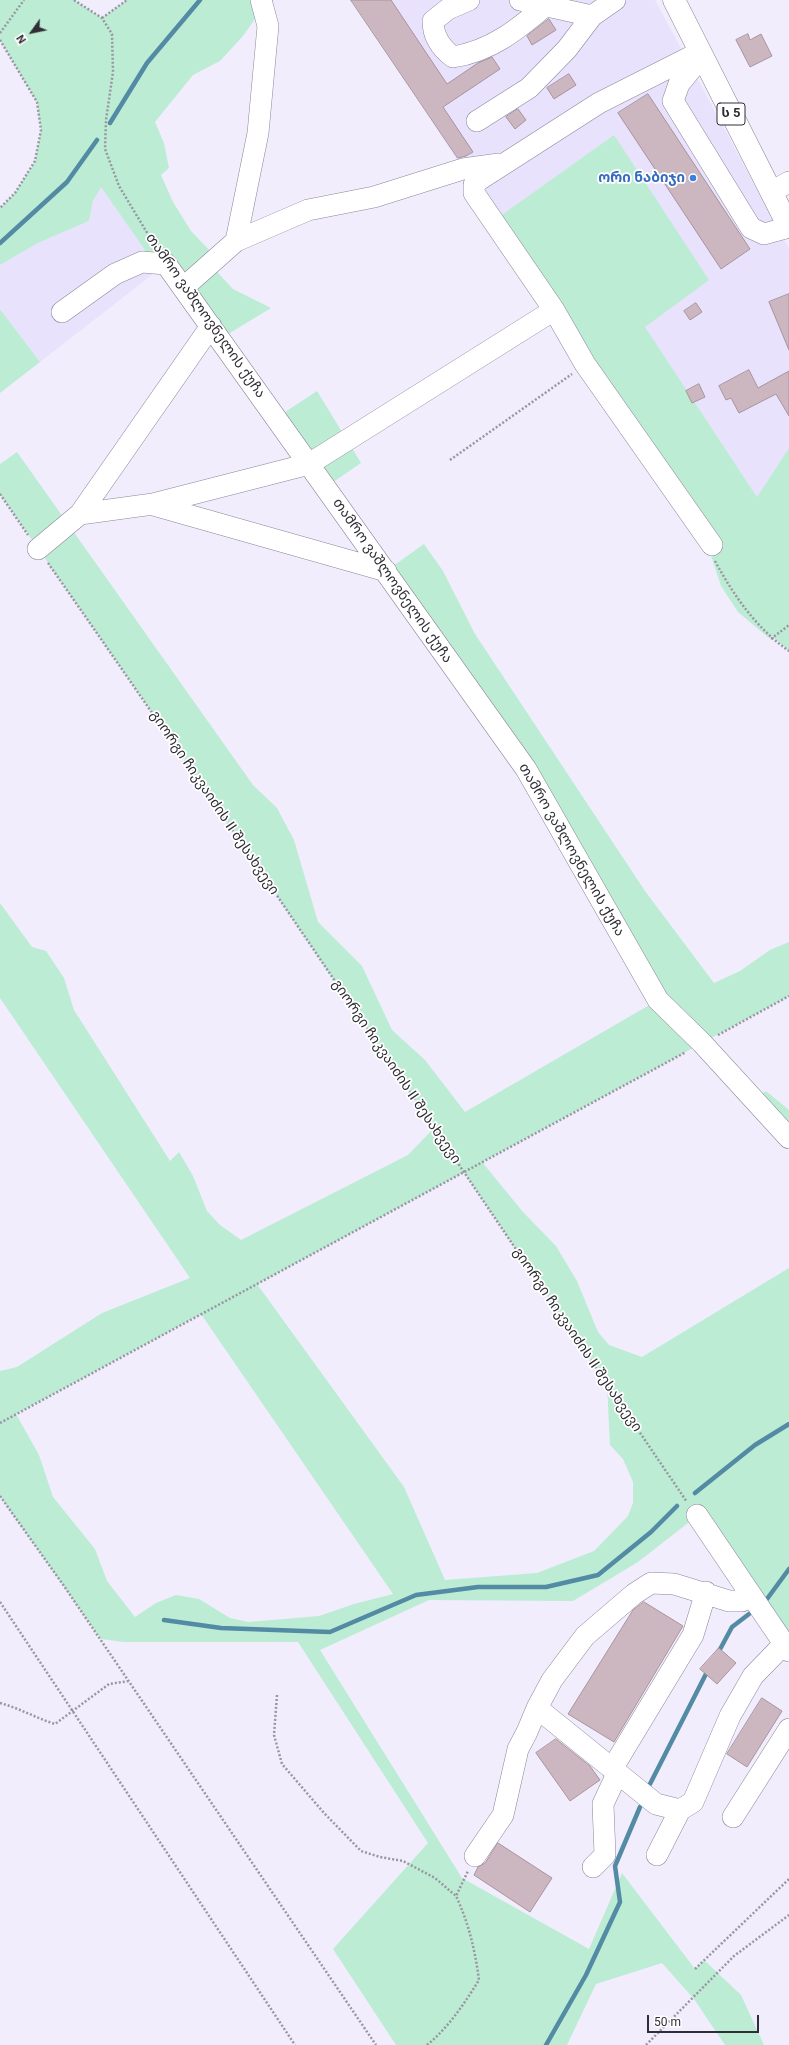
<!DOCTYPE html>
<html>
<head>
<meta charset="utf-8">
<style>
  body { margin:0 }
  #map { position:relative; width:789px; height:2045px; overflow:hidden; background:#f1edfd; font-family:Roboto,sans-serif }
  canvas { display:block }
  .north { position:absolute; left:12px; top:12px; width:40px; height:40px; -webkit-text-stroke:3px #fff; paint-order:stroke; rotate:237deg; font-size:11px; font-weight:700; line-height:16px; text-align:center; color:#302e35 }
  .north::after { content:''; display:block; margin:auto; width:14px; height:18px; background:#302e35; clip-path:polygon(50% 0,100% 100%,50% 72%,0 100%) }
  .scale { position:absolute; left:647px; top:2015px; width:112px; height:18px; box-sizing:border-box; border:2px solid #302e35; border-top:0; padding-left:5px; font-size:12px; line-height:14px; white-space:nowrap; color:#302e35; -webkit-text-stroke:3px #fff; paint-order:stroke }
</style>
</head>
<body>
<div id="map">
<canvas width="789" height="2045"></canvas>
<div class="north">N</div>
<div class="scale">50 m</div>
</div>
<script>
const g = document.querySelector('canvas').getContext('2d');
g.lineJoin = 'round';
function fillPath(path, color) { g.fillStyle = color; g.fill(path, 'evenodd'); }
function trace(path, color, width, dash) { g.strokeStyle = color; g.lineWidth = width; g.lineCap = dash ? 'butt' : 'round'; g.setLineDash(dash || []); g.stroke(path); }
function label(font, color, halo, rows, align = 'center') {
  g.font = font + ' Roboto,"Noto Sans Georgian",sans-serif'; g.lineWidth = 3.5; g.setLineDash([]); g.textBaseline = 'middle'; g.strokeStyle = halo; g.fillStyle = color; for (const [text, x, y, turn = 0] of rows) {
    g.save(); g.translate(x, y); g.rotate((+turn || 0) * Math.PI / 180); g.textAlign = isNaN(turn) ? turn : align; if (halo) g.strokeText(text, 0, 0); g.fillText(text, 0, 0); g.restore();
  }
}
fillPath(new Path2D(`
  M352,0H655L789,249V448L757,497L644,326L615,135L496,219Z
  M101,186L147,253L166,264L40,362L0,309V265L40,242L89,221L93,201Z`), '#e9e2fd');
fillPath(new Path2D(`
  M0,0H74L102,18L127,0H274L264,6L243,36L220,61L193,75L155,122L164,143L169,168L161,175L173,202L191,231L216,257L218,273L233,289L271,308L220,339L147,253L101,187L93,201L89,221L40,242L0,265V208L15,193L35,162L41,130L37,102L0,40Z
  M614,135L709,280L645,327L757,497L789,448V651L772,636L769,638L738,612L721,586L700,522L496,219Z
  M0,309L40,362L0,393Z
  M317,391L361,463L326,487L276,418Z
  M17,452L253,785L277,808L294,840L318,922L362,966L392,1030L425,1060L465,1112L658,1000L526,769L386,571L424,544L443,571L475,634L645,891L714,983L740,971L770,950L789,942V996L482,1162L523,1212L556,1246L577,1281L598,1332L609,1345L642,1357L789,1268V1651L697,1516L638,1562L573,1601L429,1600L320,1650L462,1878L589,1949L622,1873L695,1969L704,1960L741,1995L764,2045H725L694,1999L662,1963L596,1984L567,2045H396L333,1949L428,1843L298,1642H124L101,1639L0,1496V1371L17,1367L102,1313L190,1278L0,998V903L32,947L46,951L64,978L74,1010L170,1161L179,1152L193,1176L207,1211L220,1225L241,1240L408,1155L434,1128L182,755L0,494V464ZM464,1172L607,1384L610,1445L623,1459L633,1482V1503L628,1516L594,1551L537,1573L445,1580L404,1487L257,1284ZM201,1314L393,1594L354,1604L319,1616L248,1622L230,1618L199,1599L176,1595L156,1603L135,1617L107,1581L95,1549L53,1497L39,1455L16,1414Z
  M766,1091L789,1110V1138L754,1099Z`), '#bcecd4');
trace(new Path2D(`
  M110,123L147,63L200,0
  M0,243L67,182L97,140
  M695,1493L755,1445L789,1424
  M767,1599L789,1569
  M164,1620L221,1628L330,1632L416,1595L478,1587H546L598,1575L651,1532L677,1506
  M718,1653L732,1627L749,1614
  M650,1784L708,1670
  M546,2045L586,1975L620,1902L615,1866L640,1807`), '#538aa4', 4.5);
const building = new Path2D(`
  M351,0H391L447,84L478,63L492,57L500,69L443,107L473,152L466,156L458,158Z
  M549,19L556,30L532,45L527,36Z
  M748,34L750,40L761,34L772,56L750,67L736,40Z
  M569,74L576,85L554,99L547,88Z
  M648,94L750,249L721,269L618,113Z
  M518,109L526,120L515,129L506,117Z
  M789,294V350L769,302Z
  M696,303L702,312L690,320L684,311Z
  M749,370L758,388L789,371V416L776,394L739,413L731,398L726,400L719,386Z
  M699,384L705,397L692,403L686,391Z
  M644,1602L683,1626L614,1742L568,1714L633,1610Z
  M719,1648L736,1663L717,1684L700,1669Z
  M762,1698L782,1711L747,1767L727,1754Z
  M556,1739L590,1766L600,1780L570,1801L536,1753Z
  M498,1843L552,1878L530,1912L474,1875L478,1867L485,1863Z`);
fillPath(building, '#ccb7c1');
trace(building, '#a8949d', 1);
const minor = new Path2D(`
  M469,0L448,9L433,21C433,37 441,48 453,57C491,51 517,30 545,6
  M520,0L592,16
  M700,52L599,103L479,180L474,185V193L554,310L585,364L712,545
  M702,56L679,84L673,101L751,228L764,234L789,227
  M477,121L529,88L567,49L592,16L615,0
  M771,192L789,182
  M236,241L258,133L268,26L261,0
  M183,288L236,241L308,210L374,197L463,169L499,164
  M62,312L115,274L142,262L166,264L526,769L658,1000L702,1043L789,1138
  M153,505L386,571
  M80,514L153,504L309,464L554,310
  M38,549L80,514L211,326
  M697,1515L789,1651
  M537,1708L656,1804L680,1810
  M612,1769L693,1635L706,1592
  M733,1817L789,1729
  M657,1855L680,1810L693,1802L730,1716L753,1676L784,1644
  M475,1856L503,1815L518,1749L527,1732L537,1708L552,1680L585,1636L634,1594L651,1583L674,1584L729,1601H742L751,1595
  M593,1867L605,1855L603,1804L617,1774`);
const highway = new Path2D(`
  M674,0L789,227`);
trace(minor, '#8b8699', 22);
trace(highway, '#8b8699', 23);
trace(new Path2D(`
  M74,0L102,18L112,34L113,72L106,120L105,149L119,186L155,246
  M102,18L127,0
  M0,33L24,0
  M0,40L37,102L41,130L35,161L15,193L0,208
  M450,460L572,374
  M0,494L28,535
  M715,561C734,596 757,629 789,651
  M48,563C265,873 474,1189 687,1502
  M771,639L789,625
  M718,1035L789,996
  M0,1423L686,1052
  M0,1496L64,1586L376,2045
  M0,1602L295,2045
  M277,1695L274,1735L282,1764L324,1813L361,1851L380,1857L403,1861L435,1878L456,1896
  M0,1703C19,1708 36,1718 55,1724L109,1684L129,1681
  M695,1969L789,1879
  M427,2045C449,2027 464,2004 479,1980C475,1950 469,1924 456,1896L468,1871
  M646,2045L734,1956L789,1915`), '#9996a2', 2.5, [2, 2]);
trace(minor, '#fff', 21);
trace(highway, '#fff', 22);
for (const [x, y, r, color] of [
  [693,178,4,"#3f7fe0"]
]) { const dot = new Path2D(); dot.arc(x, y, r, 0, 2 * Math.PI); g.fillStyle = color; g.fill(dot); trace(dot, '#fff', 1.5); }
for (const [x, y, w] of [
  [731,114,28]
]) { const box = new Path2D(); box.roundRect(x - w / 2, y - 11, w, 22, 3); g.fillStyle = '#fff'; g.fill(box); trace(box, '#302e35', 1); }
label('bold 13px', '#302e35', null, [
  ["ს 5",731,114]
]);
label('bold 14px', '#366cbe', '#fff', [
  ["ორი ნაბიჯი",685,178]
], 'right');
label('14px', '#302e35', '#fff', [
  ["თამრო ვაშლოვნელის ქუჩა",205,316,55],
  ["თამრო ვაშლოვნელის ქუჩა",392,581,55],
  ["გიორგი ჩიკვაიძის II შესახვევი",214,803,56],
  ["თამრო ვაშლოვნელის ქუჩა",571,850,60],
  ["გიორგი ჩიკვაიძის II შესახვევი",396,1072,56],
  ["გიორგი ჩიკვაიძის II შესახვევი",577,1340,56]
]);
</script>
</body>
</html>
